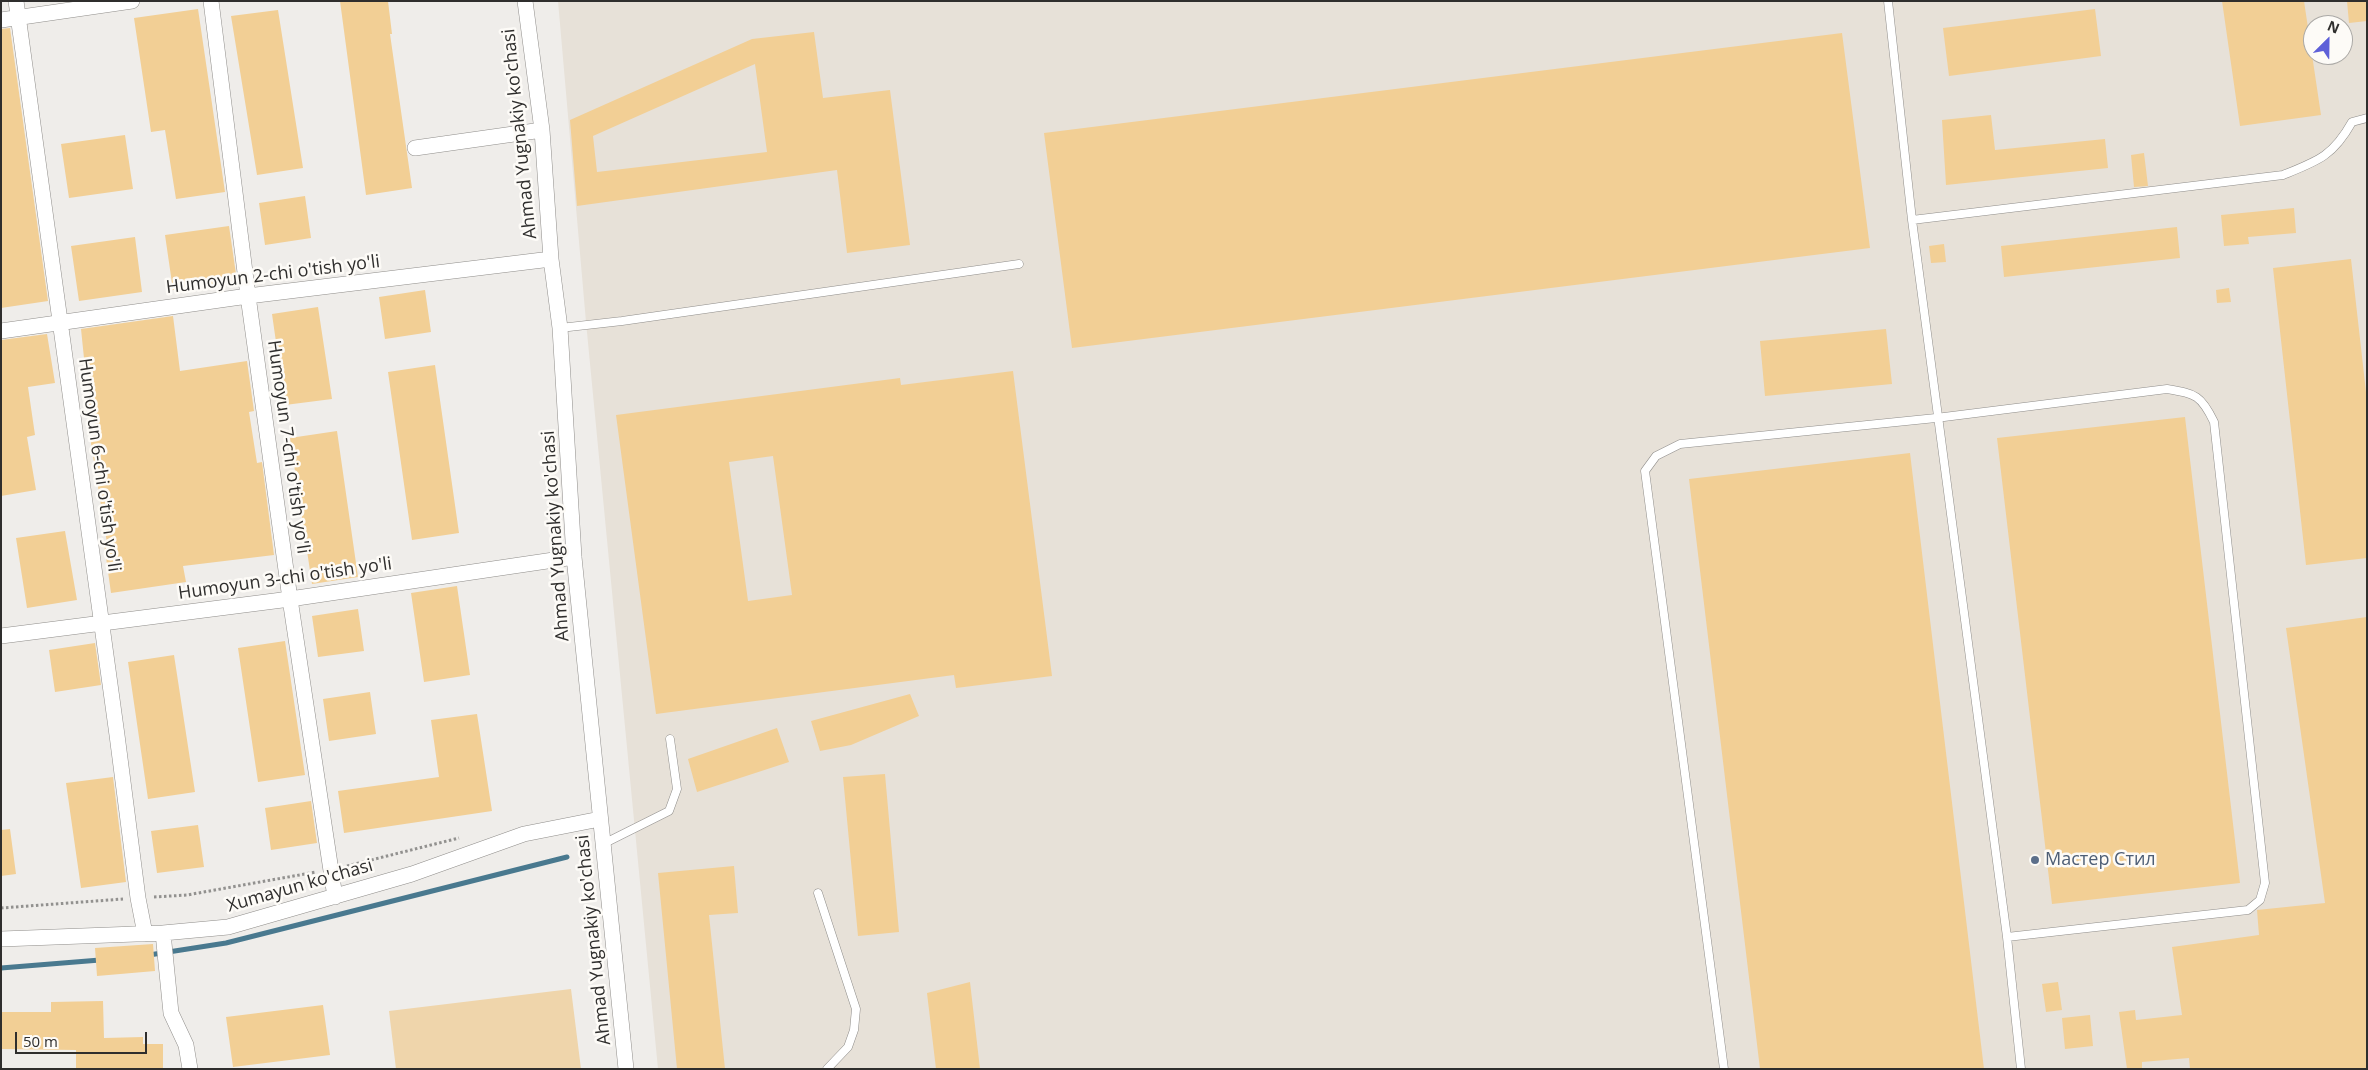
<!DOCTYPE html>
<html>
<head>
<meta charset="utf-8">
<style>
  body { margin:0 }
  #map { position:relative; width:2368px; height:1070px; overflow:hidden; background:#efedea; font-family:"Open Sans",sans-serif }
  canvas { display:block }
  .frame { position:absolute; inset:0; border:2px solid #2f2e2d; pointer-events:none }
  .north { position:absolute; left:2303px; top:15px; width:50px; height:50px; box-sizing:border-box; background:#fdfbf7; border:1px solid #aba9a6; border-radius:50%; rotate:23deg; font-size:14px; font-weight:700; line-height:20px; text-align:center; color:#2f2e2d }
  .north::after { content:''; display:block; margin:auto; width:18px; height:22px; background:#5e60d8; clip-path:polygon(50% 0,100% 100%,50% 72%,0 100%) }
  .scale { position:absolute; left:15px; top:1032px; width:132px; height:22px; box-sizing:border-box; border:2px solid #2f2e2d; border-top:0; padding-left:6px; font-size:15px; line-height:18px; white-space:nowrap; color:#2f2e2d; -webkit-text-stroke:4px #fdfbf7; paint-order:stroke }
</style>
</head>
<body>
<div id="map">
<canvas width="2368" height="1070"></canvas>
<div class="frame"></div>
<div class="north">N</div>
<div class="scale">50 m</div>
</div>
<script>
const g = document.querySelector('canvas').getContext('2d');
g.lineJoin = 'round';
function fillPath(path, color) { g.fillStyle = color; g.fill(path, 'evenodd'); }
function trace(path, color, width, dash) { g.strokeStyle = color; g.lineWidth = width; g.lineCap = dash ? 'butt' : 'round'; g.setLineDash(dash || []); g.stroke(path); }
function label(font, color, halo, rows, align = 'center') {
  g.font = font + ' "Open Sans",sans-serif'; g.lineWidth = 5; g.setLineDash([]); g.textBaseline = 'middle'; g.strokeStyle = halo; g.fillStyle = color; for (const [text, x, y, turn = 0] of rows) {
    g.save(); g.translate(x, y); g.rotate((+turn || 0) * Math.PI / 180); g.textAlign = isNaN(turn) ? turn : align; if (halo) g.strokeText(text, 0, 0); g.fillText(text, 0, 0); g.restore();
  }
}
fillPath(new Path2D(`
  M558,1H2367V1069H658L586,322ZM2313,25H2343V55H2313Z`), '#e7e1d8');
fillPath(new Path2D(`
  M571,989L581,1069H396L389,1011Z`), '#efd5ab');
trace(new Path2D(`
  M149,955L226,943L567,857
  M1,968L100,960`), '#49798f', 5);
fillPath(new Path2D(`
  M340,1H388L392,34H390L412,188L366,195Z
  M2222,1H2304L2321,115L2240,126Z
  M2347,1H2367V21L2349,23Z
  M198,9L225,192L176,199L165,130L151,132L134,18Z
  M2095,9L2101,56L1949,76L1943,28Z
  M278,10L303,168L257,175L231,16Z
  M10,28L48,301L1,308V29Z
  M814,32L823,98L890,90L910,245L847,253L837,170L577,206L570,120L752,39ZM755,64L767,152L597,172L593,136Z
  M1842,33L1870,248L1072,348L1044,133Z
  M1991,115L1995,150L2105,139L2108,168L1946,185L1942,120Z
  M125,135L133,189L69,198L61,144Z
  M2144,153L2148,186L2134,187L2131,155Z
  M305,196L311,238L265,245L259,203Z
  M2294,208L2296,233L2248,237L2249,244L2224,246L2221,215Z
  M229,226L237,281L173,290L165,235Z
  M2177,227L2180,258L2004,277L2001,246Z
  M135,237L142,292L79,301L71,246Z
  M1944,244L1946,262L1931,263L1929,246Z
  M2351,259L2367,401V558L2306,565L2273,268Z
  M2229,288L2231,302L2217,303L2216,290Z
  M425,290L431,332L385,339L379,297Z
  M318,307L332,399L285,405L272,314Z
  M173,316L180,371L247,361L254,411L249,412L257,463L262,462L274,555L183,566L186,582L111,593L104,543H107L90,437L92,436L81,329Z
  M1886,329L1892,384L1765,396L1760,341Z
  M47,334L55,383L28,387L35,435L27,437L36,490L1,496V340Z
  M435,365L459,533L412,540L388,372Z
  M1013,371L1052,676L956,688L954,675L656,714L616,415L900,378L901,385ZM773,456L792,595L748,601L729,462Z
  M2185,417L2240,883L2052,904L1997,438Z
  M337,431L358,577L312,584L290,438Z
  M1910,453L1984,1069H1760L1689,479Z
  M65,531L77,600L27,608L16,538Z
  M457,586L470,675L424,682L411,593Z
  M358,609L364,651L318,657L312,616Z
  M2367,617V1069H2190L2189,1058L2142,1062V1069H2127L2119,1012L2135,1010L2136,1020L2182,1015L2172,947L2259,935L2257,910L2325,903L2286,628Z
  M285,641L305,775L258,782L238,648Z
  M95,643L101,685L55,692L49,650Z
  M174,655L195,792L148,799L128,662Z
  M370,692L376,734L329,741L323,699Z
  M910,694L919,716L851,745L820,751L811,721Z
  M477,714L492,811L344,833L338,791L439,777L431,720Z
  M777,728L789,762L697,792L688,759Z
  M885,774L899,932L858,936L843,777Z
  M113,777L126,882L81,888L66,783Z
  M311,801L317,843L271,850L265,808Z
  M198,825L204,867L157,873L151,831Z
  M10,829L16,874L1,876V830Z
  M734,866L738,913L709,915L725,1069H677L658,873Z
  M153,944L155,971L97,976L95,948Z
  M970,982L980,1069H936L927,993Z
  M2058,982L2062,1010L2046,1012L2042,984Z
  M103,1001L104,1038L143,1037V1044H163V1069H76V1050L1,1049V1012H51V1002Z
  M323,1005L330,1055L233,1067L226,1017Z
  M2090,1015L2093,1046L2065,1049L2062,1018Z`), '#f2cf95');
const service = new Path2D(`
  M1888,1L1912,220L2007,937L2021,1069
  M1912,220L2283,175C2318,161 2333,156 2352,122L2367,118
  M560,328L622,321L1019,264
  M603,844L669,811L677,789L670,739
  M818,893L856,1009L854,1030L848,1047L827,1069
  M1724,1069L1645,471L1656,456L1680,444L1936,418L2167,389C2196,394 2201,395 2214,422L2265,883L2260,900L2248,910L2007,937`);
const minor = new Path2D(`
  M16,1L117,735L138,898L145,934
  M211,1L248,296L290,599L335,897
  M525,1L542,130L551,259L560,328L574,557L626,1069
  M1,20L132,1
  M415,148L542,130
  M1,331L248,296L551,259
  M1,636L290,599L574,557
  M163,933L171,1013L186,1045L190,1069
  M1,939L163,933L228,927L412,874L524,834L600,819`);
trace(service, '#8f8d8a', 9);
trace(minor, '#8f8d8a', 16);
trace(new Path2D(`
  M347,866L459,838
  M154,897L187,895L316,872
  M1,908L123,899`), '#92918f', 3, [2.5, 2.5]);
trace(service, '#fff', 8);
trace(minor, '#fff', 15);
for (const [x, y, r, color] of [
  [2035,860,5,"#5c6f8a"]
]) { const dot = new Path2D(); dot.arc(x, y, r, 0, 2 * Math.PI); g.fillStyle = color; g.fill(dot); trace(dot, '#fdfbf7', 2); }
label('18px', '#2f2e2d', '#fdfbf7', [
  ["Ahmad Yugnakiy ko'chasi",520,134,-96],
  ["Humoyun 2-chi o'tish yo'li",273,275,-7],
  ["Humoyun 7-chi o'tish yo'li",288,447,82],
  ["Humoyun 6-chi o'tish yo'li",99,465,82],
  ["Ahmad Yugnakiy ko'chasi",556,536,-94],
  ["Humoyun 3-chi o'tish yo'li",285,579,-8],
  ["Xumayun ko'chasi",300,886,-16],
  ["Ahmad Yugnakiy ko'chasi",594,940,-96]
]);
label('18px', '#4e5e75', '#fdfbf7', [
  ["Мастер Стил",2045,860]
], 'left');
</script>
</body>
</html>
